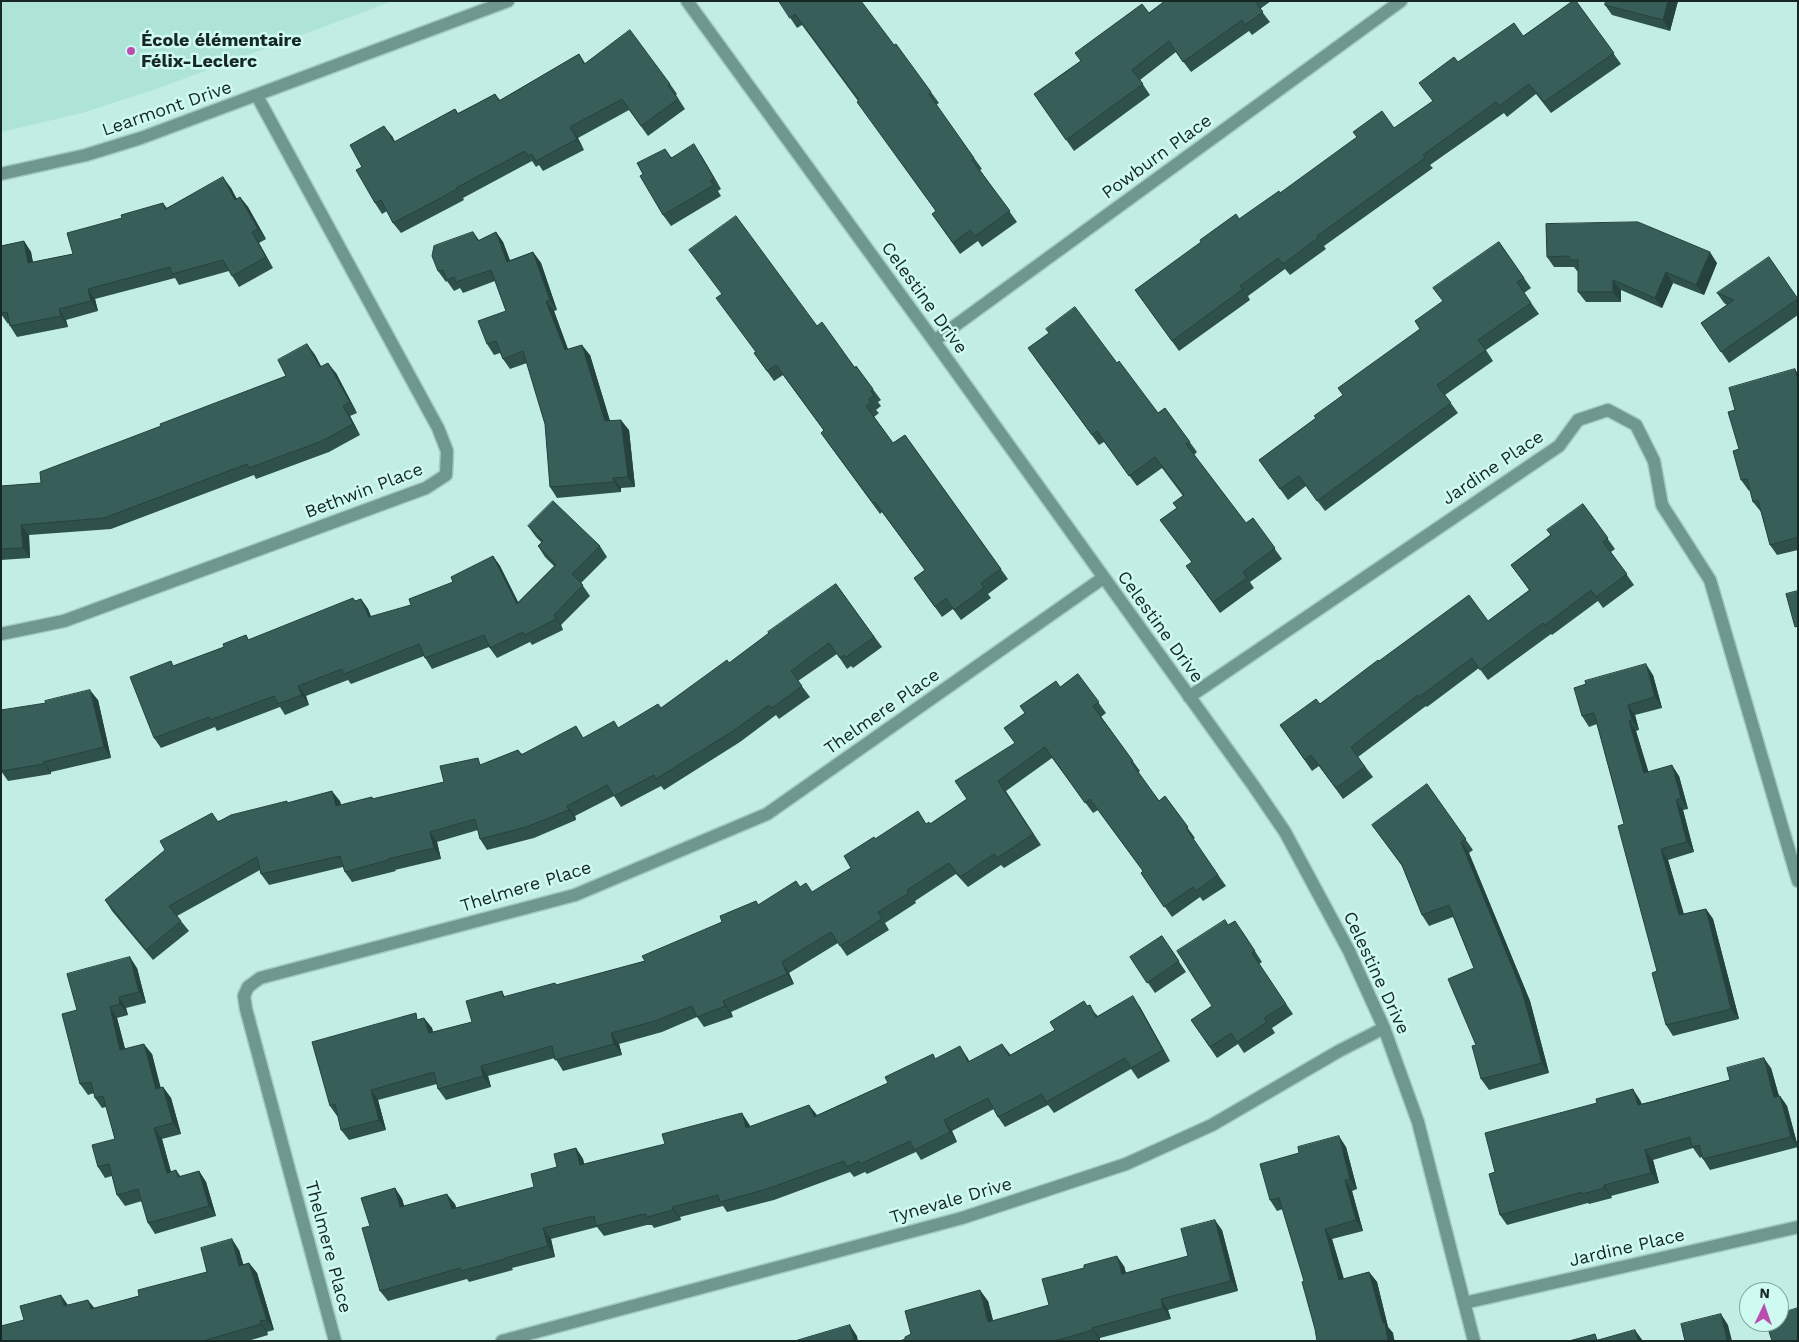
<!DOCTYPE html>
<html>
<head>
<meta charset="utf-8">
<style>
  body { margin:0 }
  #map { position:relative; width:1799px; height:1342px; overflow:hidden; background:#c1ede4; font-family:"Work Sans",sans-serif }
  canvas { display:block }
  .frame { position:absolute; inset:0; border:2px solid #162724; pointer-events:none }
  .north { position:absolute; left:1739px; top:1282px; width:50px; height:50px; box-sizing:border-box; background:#cefaf1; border:1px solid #84a69f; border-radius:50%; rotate:3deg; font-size:14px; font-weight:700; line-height:20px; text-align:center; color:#162724 }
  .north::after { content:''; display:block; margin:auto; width:18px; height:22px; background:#ba4eae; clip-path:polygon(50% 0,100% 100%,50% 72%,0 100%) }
</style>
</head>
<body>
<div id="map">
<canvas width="1799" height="1342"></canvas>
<div class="frame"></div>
<div class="north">N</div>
</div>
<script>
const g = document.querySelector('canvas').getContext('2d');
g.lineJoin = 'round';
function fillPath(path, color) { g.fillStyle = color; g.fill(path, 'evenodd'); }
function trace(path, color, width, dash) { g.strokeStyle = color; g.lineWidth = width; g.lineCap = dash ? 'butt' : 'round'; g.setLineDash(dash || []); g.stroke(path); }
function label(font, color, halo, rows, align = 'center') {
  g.font = font + ' "Work Sans",sans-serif'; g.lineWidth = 5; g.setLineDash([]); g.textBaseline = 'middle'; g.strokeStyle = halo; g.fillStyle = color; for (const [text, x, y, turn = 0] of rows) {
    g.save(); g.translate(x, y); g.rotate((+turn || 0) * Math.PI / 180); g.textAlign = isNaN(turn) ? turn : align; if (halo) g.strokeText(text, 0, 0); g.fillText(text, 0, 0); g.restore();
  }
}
fillPath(new Path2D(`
  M1,1H393L159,88L82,113L1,132Z`), '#aee3d8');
const minor = new Path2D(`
  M687,1L934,341L1253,785L1285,832L1349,951L1384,1028L1418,1122L1474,1341
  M1,174L86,155L141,138L508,1
  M934,341L1401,1
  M1,634L64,621L426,488L446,475L447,451L438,428L257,96
  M1189,697L1559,446L1578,420L1608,410L1636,425L1654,461L1662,505L1710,580L1798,881
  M1464,1303L1798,1227
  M335,1341L246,1009L244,996L248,987L260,978L575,895L767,814L1103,578
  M502,1341L962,1218L1126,1164L1212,1125L1339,1051L1384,1028`);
trace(minor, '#a2c9c1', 15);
trace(minor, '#6d978f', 12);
fillPath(new Path2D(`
  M779,1L894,45L931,92L939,103L936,105L982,169L980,170L1017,222L982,247L978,241L960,254L932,214L936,211L858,101L802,25L797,28Z
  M1165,1H1271L1260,9L1270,22L1252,35L1249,31L1191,72L1176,52L1140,80L1150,95L1074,151L1034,94Z
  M1576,1L1621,64L1551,113L1536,94L1507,117L1504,113L1430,165L1433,168L1324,246L1326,249L1290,275L1285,269L1248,296L1250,300L1179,351L1135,290L1280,193L1394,128L1433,101L1458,62L1523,36Z
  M1606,1H1678L1670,31L1612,15L1605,5Z
  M579,54L585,63L670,84L677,94L676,95L685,109L648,136L629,110L578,138L584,150L543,171L539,165L536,167L532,161L463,198L464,200L447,209L401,233L393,223L387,211L382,214L375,203L362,167L392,136L395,142L455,109L458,113L495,94L500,100Z
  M665,149L671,157L701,155L721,189L718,191L721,196L671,226L663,215L643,174Z
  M231,188L236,199L240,197L248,207L266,239L259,243L273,268L239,287L229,271L179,285L175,278L95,299L98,311L66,320L68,327L17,337L10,326L9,323L8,324L1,314V246L24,241L31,252L33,262L73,254L122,218L163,203L167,208Z
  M1546,224L1717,263L1704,295L1673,283L1662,308L1621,290V302H1586L1578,292V271H1577L1574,267H1554L1547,257Z
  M473,232L479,240L496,232L503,242L510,260L533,252L541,263L557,310L554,311L568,349L590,355L610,421L629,430L635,487L621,488V492L557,498L550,487L545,424L527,363L510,369L503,359L500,353L494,355L487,344L506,311L495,281L463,293L460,288L454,291L447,281L446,282L438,271Z
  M1499,242L1531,288L1524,293L1539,314L1486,350L1493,361L1445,395L1458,413L1325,511L1306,486L1288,500L1259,460L1316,418L1420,329L1443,301Z
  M1717,293L1798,298V315L1729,363L1701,323L1727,305L1724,303Z
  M817,326L855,368L856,366L881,400L878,402L881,406L876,410L879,413L874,417L893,443L905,435L1008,579L988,594L991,598L961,620L953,609L942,617L914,578L925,570L882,512L880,514L828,443L824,431L783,375L774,381L754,353Z
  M307,344L315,355L321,366L336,373L357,413L350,416L360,435L329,452L256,479L254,475L111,529L29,535L30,558L1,560V486L41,483L161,426L286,376Z
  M1035,358L1117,363L1158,413L1165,408L1197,452L1194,455L1246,523L1253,518L1282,559L1250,582L1254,588L1220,613L1186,566L1192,562L1160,520L1177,508L1183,496L1162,468L1137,486L1104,442L1099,445Z
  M1795,369L1798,374V550L1777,555L1770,545L1761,512L1753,502L1750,490L1749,491L1741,480L1739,449Z
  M1583,504L1615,549L1611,552L1634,585L1603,608L1598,601L1552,635L1551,634L1488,680L1479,668L1427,707L1426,706L1358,757L1373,777L1343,799L1319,766L1312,771L1280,725L1320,704L1379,661L1488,621L1529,590L1511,565L1550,535Z
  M528,526L600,546L607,557L581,583L590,596L561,625L563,630L532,645L530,642L497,658L489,647L432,669L424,656L351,684L348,680L306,696L309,705L285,715L280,707L217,731L215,727L161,748L154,738L174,666L224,647L246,635L249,640L361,599L368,609L371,617L411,605L453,582L493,556L500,566L518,602L554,566L545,557L538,546L542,543L536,537Z
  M836,584L882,647L853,668L851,666L847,669L837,654L798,681L810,697L779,719L776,715L740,742L664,790L661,786L621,807L614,796L575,816L576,820L534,838L487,850L480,839L478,830L437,842L441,859L395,870L396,871L352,882L345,872L343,867L269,885L261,874L260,870L177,916L189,931L153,960L112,911L105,900L218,821L288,803L340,801L341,805L372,797L373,799L444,782L483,764L518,750L522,754L619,728L661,708L729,663Z
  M1078,674L1106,713L1101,717L1140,771L1138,773L1159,801L1165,796L1195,838L1193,839L1226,886L1203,901L1200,897L1172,917L1141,873L1143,871L1098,810L1093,813L1052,758L1006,791L1041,845L1004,868L1001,865L968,887L956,874L915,901L916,903L885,923L889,930L847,956L838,943L789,973L794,984L731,1012L733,1017L704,1027L697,1017L662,1032L619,1044L622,1055L563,1071L555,1058L488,1076L491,1087L446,1100L438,1089L437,1084L378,1100L386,1130L349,1140L341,1130L338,1116H337L330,1106L420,1019L424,1018L432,1028L433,1032L472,1022L502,991L505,997L557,985L645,961L722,922L800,887L812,892L851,868L875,839L926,824H930L967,799L1015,743L1060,687Z
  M1653,675L1662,708L1635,715L1639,730L1636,731L1648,772L1679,776L1688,809L1683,810L1694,852L1668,860L1684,914L1706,909L1713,919L1739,1019L1673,1036L1666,1025L1657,971L1624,824L1597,724L1589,727L1582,716Z
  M98,700L111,758L51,772V774L8,781L1,771Z
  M1427,784L1473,850L1469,853L1530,1001L1549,1073L1489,1090L1481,1079L1476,1045L1474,968L1453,917L1429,926L1422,915L1402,866L1372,825Z
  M1228,925L1242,931L1262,962L1259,964L1293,1014L1272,1028L1275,1033L1244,1053L1238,1044L1217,1058L1191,1020L1212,1006Z
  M1162,936L1186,972L1155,993L1130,957Z
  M137,968L146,1003L126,1008L128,1015L117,1018L125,1049L152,1054L160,1088L163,1087L171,1098L181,1134L162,1139L171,1172L176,1170L181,1177L199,1171L206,1182L216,1216L155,1234L148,1223L142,1201L125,1206L117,1195L112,1176L105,1178L98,1167L115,1139L106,1107L102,1108L95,1098L94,1093L88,1095L80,1084L77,1010Z
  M1088,1006L1098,1016L1140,1007L1170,1061L1138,1079L1131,1069L1054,1113L1048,1105L1005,1127L998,1117L994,1109L952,1131L957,1142L921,1160L916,1152L867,1174L865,1172L854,1177L850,1172L774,1200L727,1212L723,1206L680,1217L681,1220L654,1228L652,1225H647L604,1236L597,1227L551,1239L555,1257L512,1268L513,1270L469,1282L467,1279L388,1301L380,1291L370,1226L395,1188L402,1199L404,1206L455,1204L456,1208L534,1187L557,1167L576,1148L583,1159L584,1164L749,1124L750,1126L817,1115L888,1083L936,1059L967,1057L969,1061L1010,1055L1055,1030Z
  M1771,1068L1779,1096H1780L1787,1106L1798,1147L1710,1170L1703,1159L1702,1157L1700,1158L1693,1148L1653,1160L1659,1183L1611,1196L1612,1198L1589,1204L1588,1203L1507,1225L1500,1215L1495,1172L1640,1100L1642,1104L1730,1080Z
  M1346,1147L1357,1189L1352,1191L1363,1231L1332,1239L1344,1279L1369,1272L1377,1282L1388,1327L1393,1333L1394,1339L1315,1329L1304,1281L1283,1209L1277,1211L1270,1200Z
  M1222,1230L1238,1291L1168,1310L1171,1319L1100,1338V1341H900L905,1339L911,1334L988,1301L993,1321L1049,1305L1124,1266L1126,1273L1188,1256Z
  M239,1250L243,1265L249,1263L257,1273L274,1330L267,1332L268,1335L248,1341H1L24,1320L68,1305L94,1308L139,1296L207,1272Z`), '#2f514c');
fillPath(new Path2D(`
  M1668,1H1678L1670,31L1663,20Z
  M384,126L392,136L401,153L394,142Z
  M570,127L578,138L584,150L577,139Z
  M694,144L701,155L721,189L714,178Z
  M223,177L231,188L243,210L235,200Z
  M240,197L248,207L266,239L258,229Z
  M252,232L259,243L273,268L266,257Z
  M496,232L503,242L514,272L507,262Z
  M24,241L31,252L35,274L28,263Z
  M533,252L541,263L557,310L550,300Z
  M1710,252L1717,263L1704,295L1696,285Z
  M1666,272L1673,283L1662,308L1655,298Z
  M1613,280L1621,290V302L1613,292Z
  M88,289L95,299L98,311L91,301Z
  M546,301L554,311L572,361L565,350Z
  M59,309L66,320L68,327L61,316Z
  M307,344L315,355L327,378L320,367Z
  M582,345L590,355L613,431L605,421Z
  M328,363L336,373L357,413L350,402Z
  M343,406L350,416L360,435L353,424Z
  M621,420L629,430L635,487L628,477Z
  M613,478L621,488V492L614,482Z
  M21,525L29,535L30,558L23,548Z
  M493,556L500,566L524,614L517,604Z
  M361,599L368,609L376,628L369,617Z
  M554,615L561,625L563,630L556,619Z
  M1646,664L1653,675L1662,708L1655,697Z
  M298,686L306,696L309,705L302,695Z
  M90,690L98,700L111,758L104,747Z
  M1628,705L1635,715L1639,730L1632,720Z
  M1629,721L1636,731L1652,783L1644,773Z
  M43,762L51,772V774L44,764Z
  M1672,765L1679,776L1688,809L1681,798Z
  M332,791L340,801L344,816L336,806Z
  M1676,800L1683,810L1694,852L1687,842Z
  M567,806L575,816L576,820L569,810Z
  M430,832L437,842L441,859L434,848Z
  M1461,842L1469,853L1530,1001L1549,1073L1542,1063Z
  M1661,849L1668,860L1687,926L1679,915Z
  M1706,909L1713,919L1739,1019L1731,1009Z
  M130,957L137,968L146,1003L139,992Z
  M782,962L789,973L794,984L787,974Z
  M1133,996L1140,1007L1170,1061L1163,1050Z
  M119,997L126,1008L128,1015L120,1004Z
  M723,1001L731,1012L733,1017L725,1006Z
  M110,1007L117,1018L128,1060L120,1050Z
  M424,1018L432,1028L436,1043L429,1033Z
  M611,1033L619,1044L622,1055L614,1044Z
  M144,1044L152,1054L164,1100L156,1089Z
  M1002,1044L1010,1054L1016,1067L1009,1056Z
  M960,1046L967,1057L975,1072L968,1062Z
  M1764,1058L1771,1068L1782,1107L1774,1097Z
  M481,1066L488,1076L491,1087L483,1076Z
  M163,1087L171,1098L181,1134L173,1123Z
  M1633,1089L1640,1100L1645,1116L1638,1105Z
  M371,1090L378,1100L386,1130L379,1120Z
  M1780,1096L1787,1106L1798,1147L1791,1137Z
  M809,1105L817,1115L814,1117Z
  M742,1113L749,1124L753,1138L746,1128Z
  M944,1120L952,1131L957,1142L950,1132Z
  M154,1128L162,1139L174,1183L167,1173Z
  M1339,1136L1346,1147L1357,1189L1350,1179Z
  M576,1148L583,1159L587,1176L580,1165Z
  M1645,1150L1653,1160L1659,1183L1651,1173Z
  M199,1171L206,1182L216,1216L209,1206Z
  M1345,1180L1352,1191L1363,1231L1356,1220Z
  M1604,1185L1611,1196L1612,1198L1604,1188Z
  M395,1188L402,1199L408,1218L400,1207Z
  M447,1194L455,1204L459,1219L452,1209Z
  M672,1207L680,1217L681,1220L673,1210Z
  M1215,1220L1222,1230L1238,1291L1231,1281Z
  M543,1228L551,1239L555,1257L548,1246Z
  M1325,1229L1332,1239L1347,1290L1339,1280Z
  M232,1239L239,1250L247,1276L239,1266Z
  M1117,1256L1124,1266L1129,1285L1122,1274Z
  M249,1263L257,1273L274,1330L267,1320Z
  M1369,1272L1377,1282L1388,1327L1393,1333L1394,1341L1388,1340L1383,1323Z
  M980,1290L988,1301L996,1332L988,1322Z
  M61,1295L68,1305L64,1306Z
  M1161,1299L1168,1310L1171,1319L1163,1308Z
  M88,1300L96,1310L91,1309Z
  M1721,1314L1728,1325L1732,1341H1727Z
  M260,1321L267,1332L268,1335L261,1324Z
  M850,1325L857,1336L858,1341H854Z
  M1092,1328L1100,1338V1341L1093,1330Z
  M1635,1330L1643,1341H1638Z`), '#26423e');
const building = new Path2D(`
  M779,1H861L894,45L896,44L931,92L929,94L974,158L972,160L1010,211L975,236L970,230L953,243L932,214L936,211L857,102L859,100L795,14L790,18Z
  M1165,1H1255L1263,12L1245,25L1242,20L1183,62L1169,41L1132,70L1143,84L1066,140L1034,94L1081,61L1075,53L1142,4L1149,13Z
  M1573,1H1576L1614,53L1544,102L1529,84L1499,106L1496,102L1423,155L1425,158L1317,236L1318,238L1283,264L1278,258L1240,286L1243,289L1172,341L1135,290L1201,242L1200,240L1236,214L1239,219L1279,191L1280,193L1357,137L1353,132L1382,111L1394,128L1433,101L1419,83L1454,57L1458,62L1514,23L1523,36Z
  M1606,1H1668L1663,20L1605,5Z
  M630,30L670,84L668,85L678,99L641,126L622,99L570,127L577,139L536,161L532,154L528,156L525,151L456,188L457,189L439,199L393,223L381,200L375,203L356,170L362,167L350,145L384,126L394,142L455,109L458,114L495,94L499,101L579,54L584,64Z
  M694,144L714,178L710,181L714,185L663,215L640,176L643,174L637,163L665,149L671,158Z
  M223,177L235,200L240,197L258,229L252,232L266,257L232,276L223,260L172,274L170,267L88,289L91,301L59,309L61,316L10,326L7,312L1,313V246L24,241L28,263L73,254L67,233L122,218L121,215L163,203L165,209Z
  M736,216L817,326L822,322L855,368L856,366L873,389L871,391L874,396L869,399L871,402L866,406L893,443L905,435L1001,569L981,583L984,588L954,610L946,598L935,607L914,578L925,570L875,502L873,503L821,433L824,430L776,365L767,371L754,353L756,352L716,298L722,294L689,250Z
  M1638,222L1710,252L1696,285L1666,272L1655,298L1613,280V292H1578V260H1570L1569,256L1547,257L1546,224Z
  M473,232L478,241L496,232L507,262L533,252L550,300L546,301L565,350L582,345L605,421L621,420L628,477L613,478L614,482L550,487L545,424L523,351L503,359L496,341L487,344L478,321L506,311L491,270L456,282L454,277L447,280L443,270L438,271L432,256L434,246Z
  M1499,242L1524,278L1517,282L1531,303L1478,340L1486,350L1437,385L1451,403L1317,501L1299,476L1280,489L1259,460L1316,418L1314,416L1343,395L1338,388L1420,329L1415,321L1443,301L1433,288Z
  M1769,257L1798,299L1721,352L1701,323L1734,300L1717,293Z
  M1075,307L1117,363L1119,361L1158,413L1165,408L1190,442L1186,444L1246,523L1253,518L1275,548L1243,572L1247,578L1213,602L1186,566L1192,562L1160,520L1177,508L1173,503L1184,495L1155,457L1129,476L1097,431L1092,435L1028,348L1049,333L1046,329Z
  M307,344L320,367L328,363L350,402L343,406L353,424L322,441L249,468L247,464L104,518L21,525L23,548L1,549V486L41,483L40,472L161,426L160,424L286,376L278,360Z
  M1795,369L1798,380V537L1770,545L1758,500L1753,502L1747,479L1741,480L1733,451L1739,449L1728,412L1735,410L1729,388Z
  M553,501L600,546L572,574L583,585L554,615L556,619L525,635L523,632L490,648L484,635L425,658L419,644L344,674L342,669L298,686L302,695L278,704L274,696L210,720L209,717L154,738L130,677L171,661L173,666L224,647L223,644L246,635L248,640L353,598L355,601L361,599L369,617L411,605L409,599L453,582L451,577L493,556L517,604L556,565L538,546L543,541L528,526Z
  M1583,504L1608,538L1603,542L1627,574L1596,597L1591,590L1545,625L1543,623L1480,670L1472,658L1419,697L1418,695L1351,747L1365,767L1336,788L1311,755L1305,760L1280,725L1316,699L1320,704L1378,660L1379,661L1469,595L1488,621L1530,590L1511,565L1551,535L1547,530Z
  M836,584L874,637L846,657L844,655L840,658L829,643L791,671L802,686L772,708L769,705L733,731L656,779L654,775L614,796L607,785L567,806L569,810L526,827L480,839L475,819L430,832L434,848L388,859V860L345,872L340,856L261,874L257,857L169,906L181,921L146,950L105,900L165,850L160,841L212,813L218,822L231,815L287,801V803L332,791L336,806L372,797V799L444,782L440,766L478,758L480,765L518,750L521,755L576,726L583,738L614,721L618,728L658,704L661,708L727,660L729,663L769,633L768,632Z
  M1798,591V626L1795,627L1786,594Z
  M1646,664L1655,697L1628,705L1632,720L1629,721L1644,773L1672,765L1681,798L1676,800L1687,842L1661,849L1679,915L1706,909L1731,1009L1666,1025L1652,973L1657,971L1618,826L1624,824L1594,713L1582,716L1574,688L1586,684L1585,681Z
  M1078,674L1099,702L1093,706L1133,761L1131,762L1159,801L1165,796L1188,827L1186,828L1218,875L1196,891L1193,887L1164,907L1141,873L1143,871L1090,799L1085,803L1045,747L998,781L1033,834L997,858L994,854L960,877L949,863L907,890L909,893L878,912L882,919L840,946L831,932L782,962L787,974L723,1001L725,1006L697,1017L692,1006L655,1021L611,1033L614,1044L555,1060L552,1046L481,1066L483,1076L438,1089L434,1072L371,1090L379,1120L341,1130L335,1104L330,1106L312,1042L416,1013L417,1020L424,1018L429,1033L472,1022L466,1001L502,991L503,997L555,983L556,985L645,961L642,956L722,922L720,916L756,901L758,905L796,881L800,887L806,883L812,892L851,868L844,856L874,837L875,839L918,811L926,824L929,822L930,824L967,799L955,781L1015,743L1004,728L1025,713L1020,706L1056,681L1060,687Z
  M90,690L104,747L43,762L44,764L1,771V710L46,703L45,701Z
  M1427,784L1466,839L1461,842L1522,991L1542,1063L1481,1079L1472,1046L1476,1045L1448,979L1474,968L1449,905L1422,915L1402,865L1372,825Z
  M1225,920L1228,925L1235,921L1255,951L1252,953L1286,1004L1264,1018L1267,1022L1237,1042L1231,1033L1210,1047L1191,1020L1212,1006L1177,951Z
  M1162,936L1179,961L1147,983L1130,957Z
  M130,957L139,992L119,997L120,1004L110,1007L120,1050L144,1044L156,1089L163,1087L173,1123L154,1128L167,1173L176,1170L178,1177L199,1171L209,1206L148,1223L138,1189L117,1195L109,1164L98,1167L92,1145L115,1139L103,1096L95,1098L91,1082L80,1084L62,1014L77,1010L67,974Z
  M1133,996L1163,1050L1131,1068L1125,1058L1046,1102L1042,1094L998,1117L988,1098L944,1120L950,1132L914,1150L910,1141L860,1164L859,1161L847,1167L844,1161L767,1189L720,1202L718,1195L672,1207L673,1210L647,1217L646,1214L640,1215L596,1226L594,1216L543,1228L548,1246L505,1258V1259L461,1271L460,1268L380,1291L362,1228L370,1226L361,1198L395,1188L400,1207L447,1194L452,1209L534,1187L531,1174L557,1167L554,1154L576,1148L580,1165L665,1144L662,1134L742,1113L746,1128L809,1105L814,1117L888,1083L885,1077L933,1054L935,1059L960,1046L968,1062L1002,1044L1009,1056L1055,1030L1050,1022L1084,1001L1087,1006L1090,1005L1096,1017Z
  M1764,1058L1774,1097L1780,1096L1791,1137L1703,1159L1699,1145L1692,1147L1690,1137L1645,1150L1651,1173L1604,1185V1188L1582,1194V1192L1500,1215L1489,1174L1495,1172L1485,1133L1597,1103L1596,1099L1633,1089L1638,1105L1655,1101L1730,1080L1727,1068Z
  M1339,1136L1350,1179L1345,1180L1356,1220L1325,1229L1339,1280L1369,1272L1383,1323H1385L1388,1340L1394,1339V1341H1317L1315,1329L1302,1282L1304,1281L1279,1198L1270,1200L1260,1164L1299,1153L1298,1147Z
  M1215,1220L1231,1281L1161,1299L1163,1308L1092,1328L1093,1330L1054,1341H900L905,1339V1337L911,1334L905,1311L980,1290L988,1322L1049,1305L1042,1279L1084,1268V1265L1117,1256L1122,1274L1188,1256L1181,1229Z
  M232,1239L239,1266L249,1263L267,1320L260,1321L261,1324L203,1341H1V1326L24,1320L20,1306L61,1295L64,1306L88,1300L91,1309L139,1296L138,1290L207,1272L201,1248Z
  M1798,1308V1341H1772L1766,1322H1779V1314Z
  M1721,1314L1727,1341H1685L1681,1324Z
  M850,1325L854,1341H795Z
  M1635,1330L1638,1341H1569L1595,1334L1597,1340Z`);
fillPath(building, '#375e58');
trace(building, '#26423e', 1);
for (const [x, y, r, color] of [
  [131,51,5,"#ba4eae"]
]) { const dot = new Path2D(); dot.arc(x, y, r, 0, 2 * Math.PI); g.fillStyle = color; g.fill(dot); trace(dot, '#cefaf1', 2); }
label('bold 18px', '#162724', '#cefaf1', [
  ["École élémentaire",141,41],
  ["Félix-Leclerc",141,62]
], 'left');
label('18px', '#162724', '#cefaf1', [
  ["Learmont Drive",167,109,-19],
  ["Powburn Place",1157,157,-36],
  ["Celestine Drive",924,298,54],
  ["Jardine Place",1493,468,-34],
  ["Bethwin Place",364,491,-21],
  ["Celestine Drive",1160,627,54],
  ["Thelmere Place",882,712,-35],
  ["Thelmere Place",526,887,-17],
  ["Celestine Drive",1376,973,65],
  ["Tynevale Drive",951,1201,-16],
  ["Thelmere Place",328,1247,75],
  ["Jardine Place",1627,1248,-13]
]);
</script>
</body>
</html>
